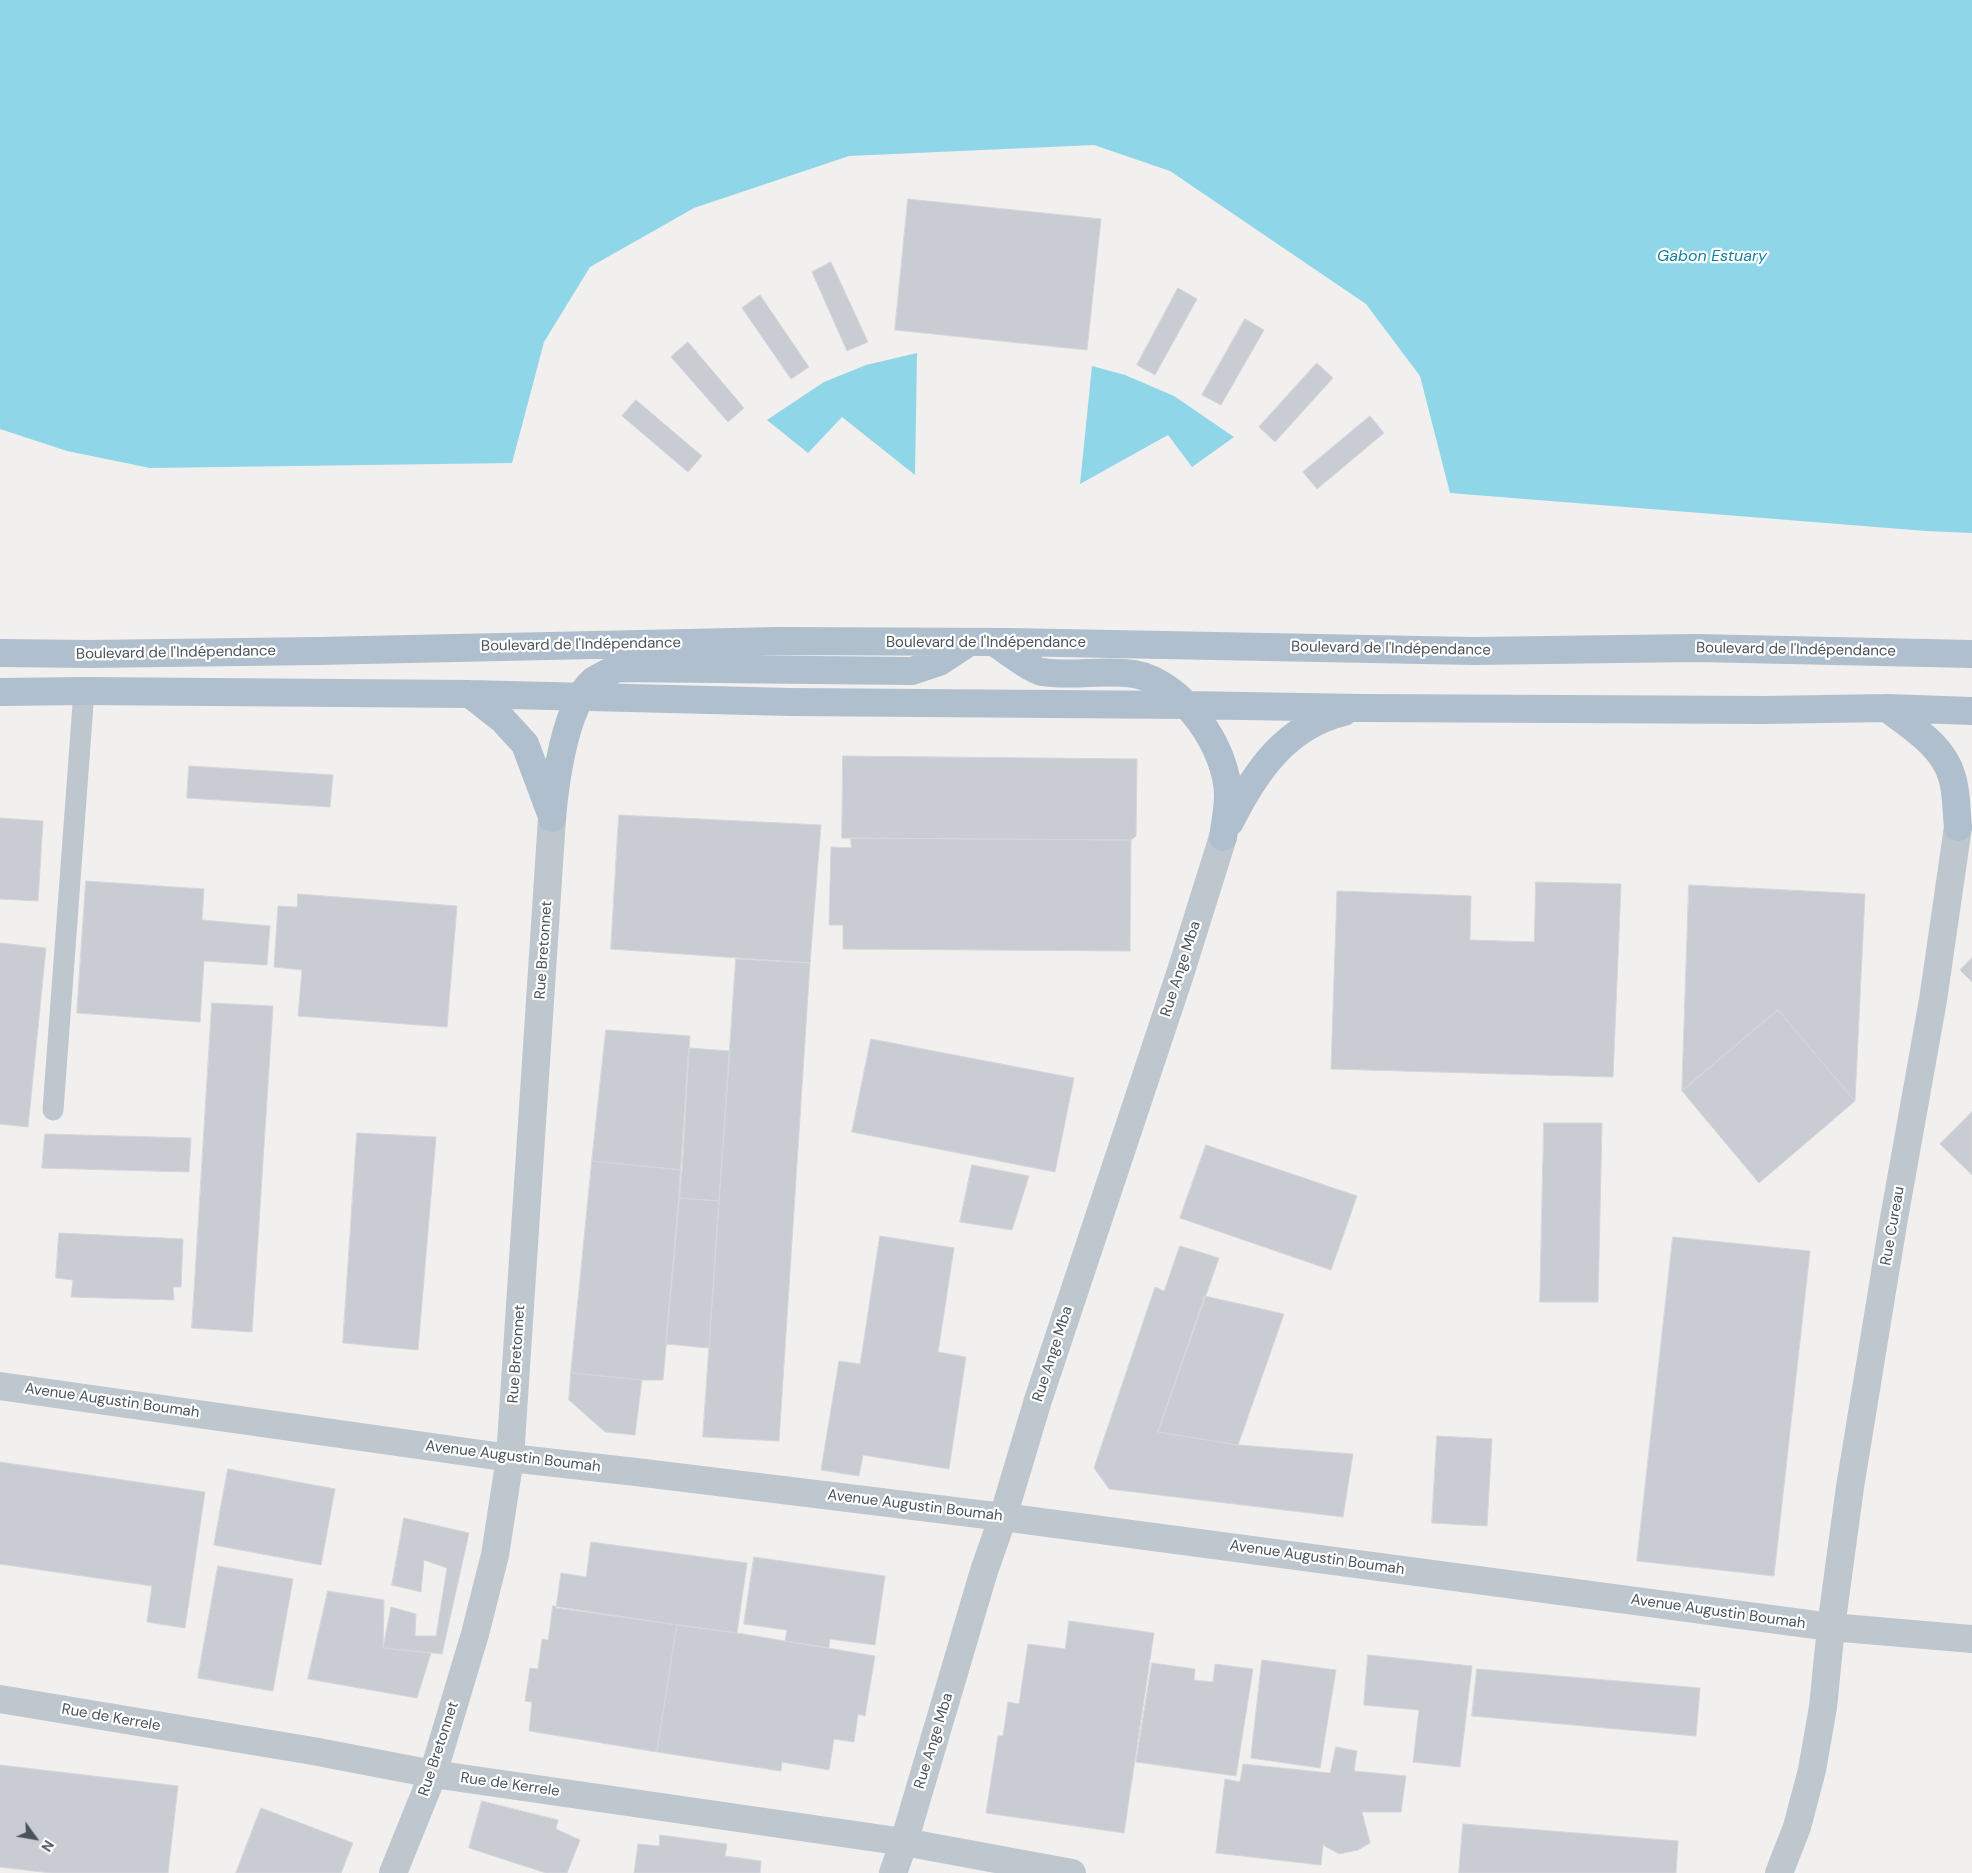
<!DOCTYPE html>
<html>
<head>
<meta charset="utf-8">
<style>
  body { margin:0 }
  #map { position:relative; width:1972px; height:1873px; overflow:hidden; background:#f2efef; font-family:"DM Sans",sans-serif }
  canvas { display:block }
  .north { position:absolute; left:10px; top:1813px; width:50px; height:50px; -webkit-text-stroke:4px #fff; paint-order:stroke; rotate:122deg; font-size:14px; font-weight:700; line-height:20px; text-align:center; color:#48535c }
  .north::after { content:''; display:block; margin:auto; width:18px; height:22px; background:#48535c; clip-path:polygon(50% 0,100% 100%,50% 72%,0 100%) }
</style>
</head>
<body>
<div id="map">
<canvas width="1972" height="1873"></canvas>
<div class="north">N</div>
</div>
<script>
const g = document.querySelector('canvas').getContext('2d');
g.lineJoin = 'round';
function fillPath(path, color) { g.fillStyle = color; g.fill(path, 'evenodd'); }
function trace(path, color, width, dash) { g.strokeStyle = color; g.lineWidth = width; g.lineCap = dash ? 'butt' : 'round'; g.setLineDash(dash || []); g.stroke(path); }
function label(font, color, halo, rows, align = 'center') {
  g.font = font + ' "DM Sans",sans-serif'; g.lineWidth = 4.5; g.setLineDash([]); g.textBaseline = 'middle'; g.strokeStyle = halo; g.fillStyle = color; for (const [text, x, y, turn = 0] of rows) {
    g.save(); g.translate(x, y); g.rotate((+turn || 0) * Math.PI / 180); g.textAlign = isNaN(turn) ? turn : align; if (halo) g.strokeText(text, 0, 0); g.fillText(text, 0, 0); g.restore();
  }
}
fillPath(new Path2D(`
  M0,0H1972V533L1926,531L1450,493L1420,376L1366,304L1170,171L1094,145L849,156L694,208L590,267L544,342L512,463L150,468L67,451L0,429Z
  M917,353L915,475L842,417L808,453L767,420L824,382L866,365Z
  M1092,366L1125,375L1174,396L1234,437L1192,467L1168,435L1080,484Z`), '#8fd6e8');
const building = new Path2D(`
  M908,199L1101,219L1087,350L895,330Z
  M831,262L868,342L847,351L812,272Z
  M1178,288L1197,299L1155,375L1137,365Z
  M760,295L809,367L791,379L742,308Z
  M1245,319L1264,330L1221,405L1202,395Z
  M688,342L744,408L728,422L671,357Z
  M1317,363L1333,378L1275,442L1259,427Z
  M636,400L702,456L688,472L622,416Z
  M1370,416L1384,433L1317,489L1303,472Z
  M843,756L1137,759L1136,836L1131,840L842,838Z
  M189,766L333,775L330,807L187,798Z
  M619,815L821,825L810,963L611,949Z
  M0,818L43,821L38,901L0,899Z
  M851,838L1131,840L1130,951L843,949V925H829L831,847L851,848Z
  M86,881L204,889L202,920L270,926L267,965L204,961L200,1022L77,1013Z
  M1536,882L1621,884L1613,1077L1331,1069L1337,891L1471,896L1470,940L1534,942Z
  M1689,885L1865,894L1855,1101L1778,1010L1682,1091Z
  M298,894L457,906L447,1027L298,1016L302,970L274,967L278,906L297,907Z
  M0,943L46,948L28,1127L0,1124Z
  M1972,958V982L1960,970Z
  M736,959L810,963L779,1441L703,1437Z
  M212,1003L273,1006L252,1332L192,1328Z
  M1778,1010L1855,1101L1759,1183L1682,1091Z
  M606,1030L690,1036L682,1170L592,1161Z
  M871,1039L1074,1078L1055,1172L852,1132Z
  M689,1048L730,1051L719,1201L679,1198Z
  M1972,1112V1175L1940,1144Z
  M1544,1123H1602L1598,1302H1540Z
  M357,1133L436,1137L418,1350L343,1343Z
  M45,1134L191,1138L189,1172L42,1168Z
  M1206,1145L1357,1196L1331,1270L1180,1218Z
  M592,1161L682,1170L663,1380H642L571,1373Z
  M972,1165L1029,1176L1012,1230L960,1222Z
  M679,1198L719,1201L709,1348L666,1344Z
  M59,1233L183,1239L181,1287H173L174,1300L71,1297L73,1280L56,1278Z
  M880,1236L954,1248L938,1352L966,1357L949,1469L863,1455L859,1476L821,1470L839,1361L860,1364Z
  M1673,1237L1810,1251L1774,1576L1637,1561Z
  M1180,1246L1219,1258L1158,1432L1238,1445L1353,1454L1343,1517L1109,1489L1094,1468L1155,1287L1164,1291Z
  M1205,1296L1284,1314L1238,1445L1158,1432Z
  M571,1373L642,1380L635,1435L605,1432L569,1400Z
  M1437,1436L1492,1439L1487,1526L1432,1523Z
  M0,1462L205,1492L185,1628L147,1622L152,1586L0,1564Z
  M228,1469L335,1489L321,1565L214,1545Z
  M404,1518L469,1533L442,1654L383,1648L391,1607L416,1614L415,1636H436L447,1568L424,1560L421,1592L392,1585Z
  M591,1542L747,1563L737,1633L556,1608L561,1573L586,1577Z
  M754,1557L885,1576L875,1645L830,1639L829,1648L785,1641L787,1630L744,1624Z
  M218,1566L293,1579L273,1691L198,1678Z
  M328,1591L384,1600L383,1648L431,1653L417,1698L308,1679Z
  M553,1606L677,1625L657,1752L529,1731L532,1702L525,1701L530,1668L538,1669L542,1639L548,1640Z
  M1069,1621L1154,1633L1124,1833L986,1813L998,1736H1003L1008,1702L1019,1704L1028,1644L1065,1649Z
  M677,1625L737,1633L875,1656L865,1716L858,1714L854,1742L834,1739L829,1770L782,1762L781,1771L657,1752Z
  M1368,1655L1472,1666L1460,1767L1413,1762L1419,1710L1364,1705Z
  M1262,1660L1336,1670L1320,1768L1251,1758Z
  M1152,1663L1195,1669L1194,1680L1213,1682L1215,1664L1253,1669L1236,1776L1136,1762Z
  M1477,1669L1700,1688L1696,1736L1472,1716Z
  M1336,1747L1357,1751L1354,1771L1406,1776L1401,1812H1362L1370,1843L1358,1850L1339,1854L1323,1845L1321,1865L1216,1853L1225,1779L1240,1782L1243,1764L1330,1773Z
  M0,1765L178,1786L168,1873H51L0,1867Z
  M482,1801L558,1820L556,1829L580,1840L567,1873H546L469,1848Z
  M261,1808L353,1843L341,1873H236Z
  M1463,1824L1678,1841L1676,1873H1459Z
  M660,1835L727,1844L725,1856L761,1861L760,1873H634L638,1844L659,1846Z`);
fillPath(building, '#c9ccd2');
trace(building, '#d4d6da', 1);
trace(new Path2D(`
  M53,1110L84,691`), '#bec7cd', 21);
trace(new Path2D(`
  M0,1386L510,1458L636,1472L1003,1517L1831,1627L1972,1639
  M0,1699L313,1751L433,1774L904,1842L1072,1873
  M393,1873L433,1774L475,1634L495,1555L510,1458L552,818
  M893,1873L904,1842L984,1571L1003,1517L1038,1400L1181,971L1223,837
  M1779,1873L1797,1827L1812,1770L1823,1707L1831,1627L1850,1487L1893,1224L1933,1000L1958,827`), '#bec7cd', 28);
trace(new Path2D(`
  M994,642C1004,649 1033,671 1042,672C1072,677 1104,669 1134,674C1182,682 1228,748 1228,796C1228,809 1225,824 1223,837
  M0,653L89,654L318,651L778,641L1009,642L1473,651L1696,648L1972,654
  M0,692L84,691L470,694L790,702L1185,705L1361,708L1764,710L1887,708L1972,711
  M470,694L503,720L525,744L550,811
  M1887,708C1912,728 1943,745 1952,777C1957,792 1956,811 1958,827
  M552,818C555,782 565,706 593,681C600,676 610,672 617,668L912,671L939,662L968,643
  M1230,822C1255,772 1286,726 1344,712`), '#b0bfcd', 28);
label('15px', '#48535c', '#fff', [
  ["Boulevard de l'Indépendance",986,643],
  ["Boulevard de l'Indépendance",581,645,-1],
  ["Boulevard de l'Indépendance",1391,649,1],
  ["Boulevard de l'Indépendance",1796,650,1],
  ["Boulevard de l'Indépendance",176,653,-1],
  ["Rue Bretonnet",544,950,-86],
  ["Rue Ange Mba",1181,969,-72],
  ["Rue Cureau",1893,1226,-80],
  ["Rue Bretonnet",517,1354,-86],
  ["Rue Ange Mba",1053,1354,-72],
  ["Avenue Augustin Boumah",112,1401,8],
  ["Avenue Augustin Boumah",513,1457,7],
  ["Avenue Augustin Boumah",915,1506,7],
  ["Avenue Augustin Boumah",1317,1558,8],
  ["Avenue Augustin Boumah",1718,1612,8],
  ["Rue de Kerrele",111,1718,10],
  ["Rue Ange Mba",934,1741,-73],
  ["Rue Bretonnet",439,1749,-72],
  ["Rue de Kerrele",510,1785,8]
]);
label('italic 16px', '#13819d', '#fff', [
  ["Gabon Estuary",1712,257]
]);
</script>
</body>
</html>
